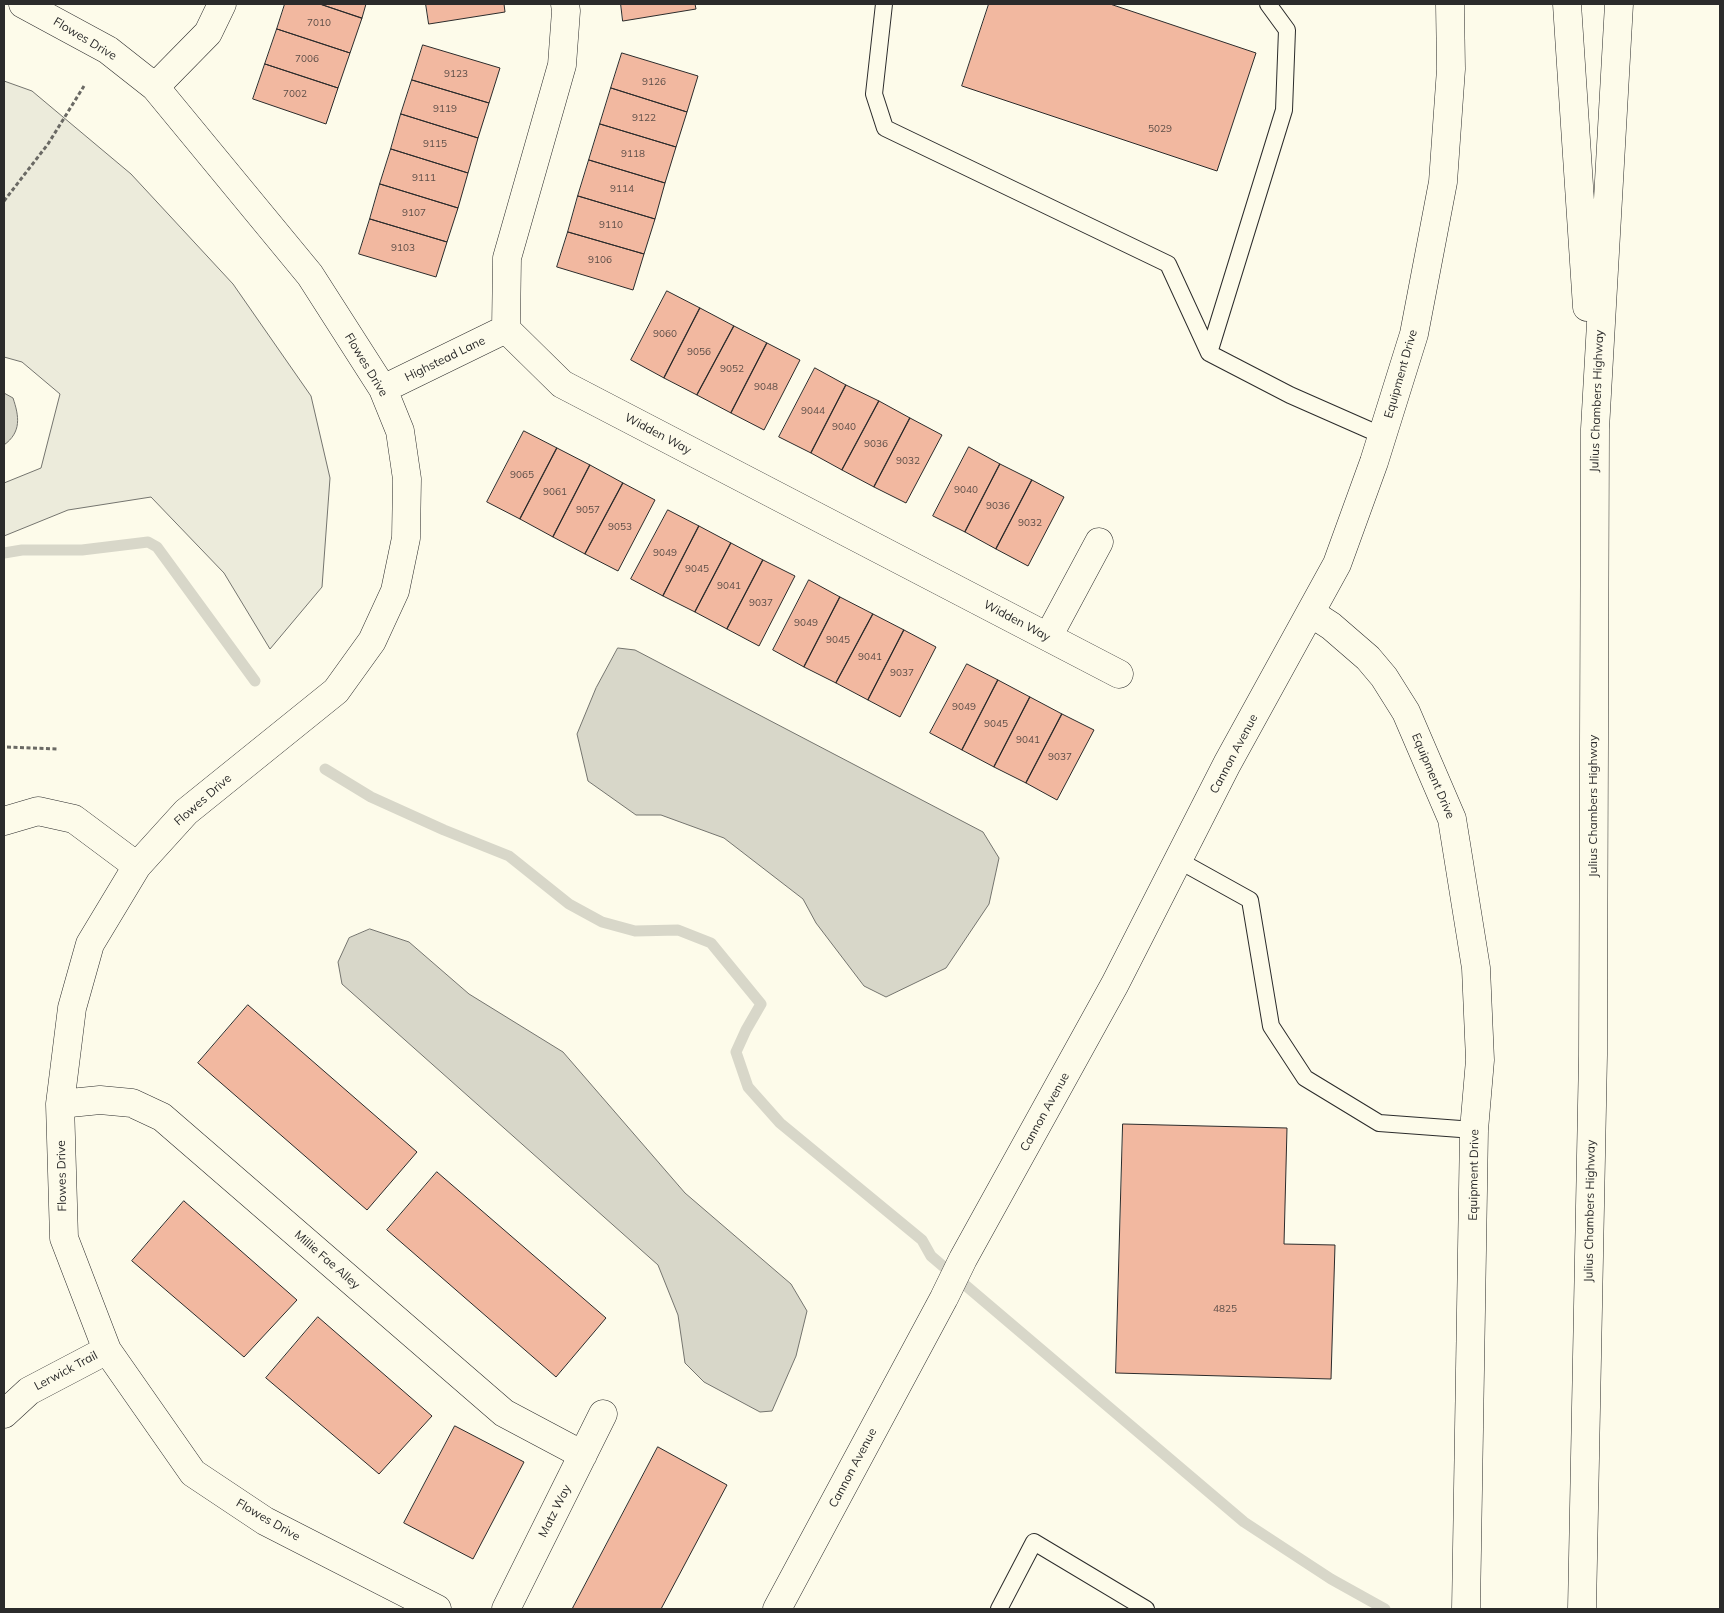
<!DOCTYPE html>
<html>
<head>
<meta charset="utf-8">
<style>
  body { margin:0 }
  #map { position:relative; width:1724px; height:1613px; overflow:hidden; background:#fdfbea; font-family:Mulish,sans-serif }
  canvas { display:block }
  .frame { position:absolute; inset:0; border:5px solid #2b2b2b; pointer-events:none }
</style>
</head>
<body>
<div id="map">
<canvas width="1724" height="1613"></canvas>
<div class="frame"></div>
</div>
<script>
const g = document.querySelector('canvas').getContext('2d');
g.lineJoin = 'round';
function fillPath(path, color) { g.fillStyle = color; g.fill(path, 'evenodd'); }
function trace(path, color, width, dash) { g.strokeStyle = color; g.lineWidth = width; g.lineCap = dash ? 'butt' : 'round'; g.setLineDash(dash || []); g.stroke(path); }
function label(font, color, halo, rows, align = 'center') {
  g.font = font + ' Mulish,sans-serif'; g.lineWidth = 4; g.setLineDash([]); g.textBaseline = 'middle'; g.strokeStyle = halo; g.fillStyle = color; for (const [text, x, y, turn = 0] of rows) {
    g.save(); g.translate(x, y); g.rotate((+turn || 0) * Math.PI / 180); g.textAlign = isNaN(turn) ? turn : align; if (halo) g.strokeText(text, 0, 0); g.fillText(text, 0, 0); g.restore();
  }
}
const green = new Path2D(`
  M4,81L32,91L131,174L233,284L311,396L330,478L322,587L270,649L224,573L151,497L68,510L4,536V483L41,468L60,394L22,362L4,357Z`);
fillPath(green, '#ecebdb');
trace(green, '#74746e', 1);
const water = new Path2D(`
  M4,393L13,398C19,416 22,432 4,445Z
  M618,648L635,650L983,832L999,858L989,904L946,968L886,997L864,986L816,923L803,899L724,838L661,815H636L588,781L577,734L596,688Z
  M370,929L409,942L469,994L563,1052L685,1193L791,1284L807,1311L796,1356L772,1411L760,1412L704,1382L685,1363L678,1315L658,1265L342,984L338,962L349,938Z`);
fillPath(water, '#d8d7c9');
trace(water, '#74746e', 1);
trace(new Path2D(`
  M4,553L22,550H82L148,542L157,547L255,681
  M325,769L371,797L444,830L509,856L569,904L602,922L635,931L678,930L711,943L761,1004L746,1030L736,1052L748,1087L780,1123L922,1240L931,1256L1244,1522L1331,1579L1385,1609`), '#d8d7c9', 11);
const building = new Path2D(`
  M285,4H320L362,18L350,53L277,29Z
  M320,4H366L362,18Z
  M426,4H504L505,12L429,24Z
  M621,4H695L696,9L623,21Z
  M989,4H1110L1256,53L1217,171L962,86Z
  M277,29L350,53L338,88L265,64Z
  M423,45L500,68L489,103L412,80Z
  M622,53L698,76L687,112L611,88Z
  M265,64L338,88L326,124L253,99Z
  M412,80L489,103L478,138L401,114Z
  M611,88L687,112L676,147L600,124Z
  M401,114L478,138L468,173L391,149Z
  M600,124L676,147L665,183L589,160Z
  M391,149L468,173L458,208L380,184Z
  M589,160L665,183L655,219L578,196Z
  M380,184L458,208L447,242L370,219Z
  M578,196L655,219L644,254L568,232Z
  M370,219L447,242L436,277L359,254Z
  M568,232L644,254L633,290L557,267Z
  M667,291L700,308L664,378L631,360Z
  M700,308L734,326L697,395L664,378Z
  M734,326L767,343L731,413L697,395Z
  M767,343L800,360L764,430L731,413Z
  M815,368L846,385L811,453L779,437Z
  M846,385L879,401L842,470L811,453Z
  M879,401L910,418L874,487L842,470Z
  M910,418L942,435L906,503L874,487Z
  M524,431L557,448L520,519L487,502Z
  M969,447L1000,464L965,532L933,516Z
  M557,448L590,465L553,537L520,519Z
  M1000,464L1032,480L996,549L965,532Z
  M590,465L623,483L585,554L553,537Z
  M1032,480L1064,497L1028,566L996,549Z
  M623,483L655,500L618,571L585,554Z
  M668,510L699,526L663,596L631,579Z
  M699,526L731,543L695,612L663,596Z
  M731,543L763,560L727,629L695,612Z
  M763,560L795,576L759,646L727,629Z
  M809,580L840,597L804,667L773,650Z
  M840,597L873,614L836,683L804,667Z
  M873,614L904,630L868,700L836,683Z
  M904,630L936,647L900,717L868,700Z
  M967,664L998,680L962,750L930,733Z
  M998,680L1030,697L994,767L962,750Z
  M1030,697L1062,714L1026,783L994,767Z
  M1062,714L1094,730L1057,800L1026,783Z
  M248,1005L417,1152L367,1210L198,1063Z
  M1123,1124L1287,1128L1284,1244L1335,1245L1331,1379L1116,1373Z
  M437,1172L606,1318L556,1377L387,1230Z
  M184,1201L297,1300L244,1357L132,1261Z
  M318,1317L432,1416L379,1474L266,1378Z
  M455,1426L524,1462L473,1559L404,1523Z
  M658,1447L727,1485L661,1609H575L573,1608Z`);
fillPath(building, '#f2b8a0');
trace(building, '#2b2b2b', 1);
const lane = new Path2D(`
  M884,4L874,94L885,128L1168,264L1209,353L1290,395L1383,436
  M1209,353L1284,110L1287,30L1268,4
  M1178,860L1250,900L1271,1026L1305,1078L1379,1123L1474,1130
  M999,1609L1034,1542L1146,1609`);
const street = new Path2D(`
  M23,4L108,50L155,87L310,275L383,389L400,431L407,479L406,538L395,591L372,641L336,691L186,812L137,866L90,944L72,1008L60,1104L64,1238L107,1350L193,1473L265,1521L437,1609
  M565,4L566,11L562,65L507,258L506,329L562,384L1119,674
  M155,87L208,33L222,4
  M383,389L506,329
  M1311,613L1331,626L1368,658L1384,677L1406,712L1452,819L1476,968L1480,1060L1474,1130L1466,1609
  M1048,637L1099,542
  M4,821L38,811L74,819L137,866
  M60,1104L100,1100L132,1103L162,1117L504,1413L583,1455
  M4,1414L29,1391L107,1350
  M506,1609L603,1414
  M777,1609L944,1298L963,1259L1115,984L1227,764L1337,564L1374,462L1414,334L1443,182L1451,69L1450,4`);
const highway = new Path2D(`
  M1567,4L1587,307
  M1582,1609L1593,1055L1595,429L1619,4`);
trace(lane, '#2b2b2b', 18);
trace(street, '#2b2b2b', 29);
trace(highway, '#2b2b2b', 29);
trace(new Path2D(`
  M4,201L48,144L84,86
  M7,747L59,749`), '#6a6964', 3, [4, 2.5]);
trace(lane, '#fdfbea', 16);
trace(street, '#fdfbea', 28);
trace(highway, '#fdfbea', 28);
label('10px', '#5d4e48', null, [
  ["7010",319,23],
  ["7006",307,59],
  ["9123",456,74],
  ["9126",654,82],
  ["7002",295,94],
  ["9119",445,109],
  ["9122",644,118],
  ["5029",1160,129],
  ["9115",435,144],
  ["9118",633,154],
  ["9111",424,178],
  ["9114",622,189],
  ["9107",414,213],
  ["9110",611,225],
  ["9103",403,248],
  ["9106",600,260],
  ["9060",665,334],
  ["9056",699,352],
  ["9052",732,369],
  ["9048",766,387],
  ["9044",813,411],
  ["9040",844,427],
  ["9036",876,444],
  ["9032",908,461],
  ["9065",522,475],
  ["9040",966,490],
  ["9061",555,492],
  ["9036",998,506],
  ["9057",588,510],
  ["9032",1030,523],
  ["9053",620,527],
  ["9049",665,553],
  ["9045",697,569],
  ["9041",729,586],
  ["9037",761,603],
  ["9049",806,623],
  ["9045",838,640],
  ["9041",870,657],
  ["9037",902,673],
  ["9049",964,707],
  ["9045",996,724],
  ["9041",1028,740],
  ["9037",1060,757],
  ["4825",1225,1309]
]);
label('12px', '#2b2b2b', '#fdfbea', [
  ["Flowes Drive",85,39,31],
  ["Highstead Lane",445,359,-26],
  ["Flowes Drive",366,365,59],
  ["Equipment Drive",1401,374,-74],
  ["Julius Chambers Highway",1597,401,-88],
  ["Widden Way",658,434,28],
  ["Widden Way",1017,621,28],
  ["Cannon Avenue",1234,754,-62],
  ["Equipment Drive",1433,776,67],
  ["Flowes Drive",203,800,-41],
  ["Julius Chambers Highway",1593,806,-90],
  ["Cannon Avenue",1045,1112,-61],
  ["Equipment Drive",1474,1175,-89],
  ["Flowes Drive",62,1176,-91],
  ["Julius Chambers Highway",1590,1211,-89],
  ["Millie Fae Alley",327,1260,41],
  ["Lerwick Trail",66,1371,-28],
  ["Cannon Avenue",853,1468,-62],
  ["Matz Way",555,1511,-63],
  ["Flowes Drive",268,1520,30]
]);
</script>
</body>
</html>
